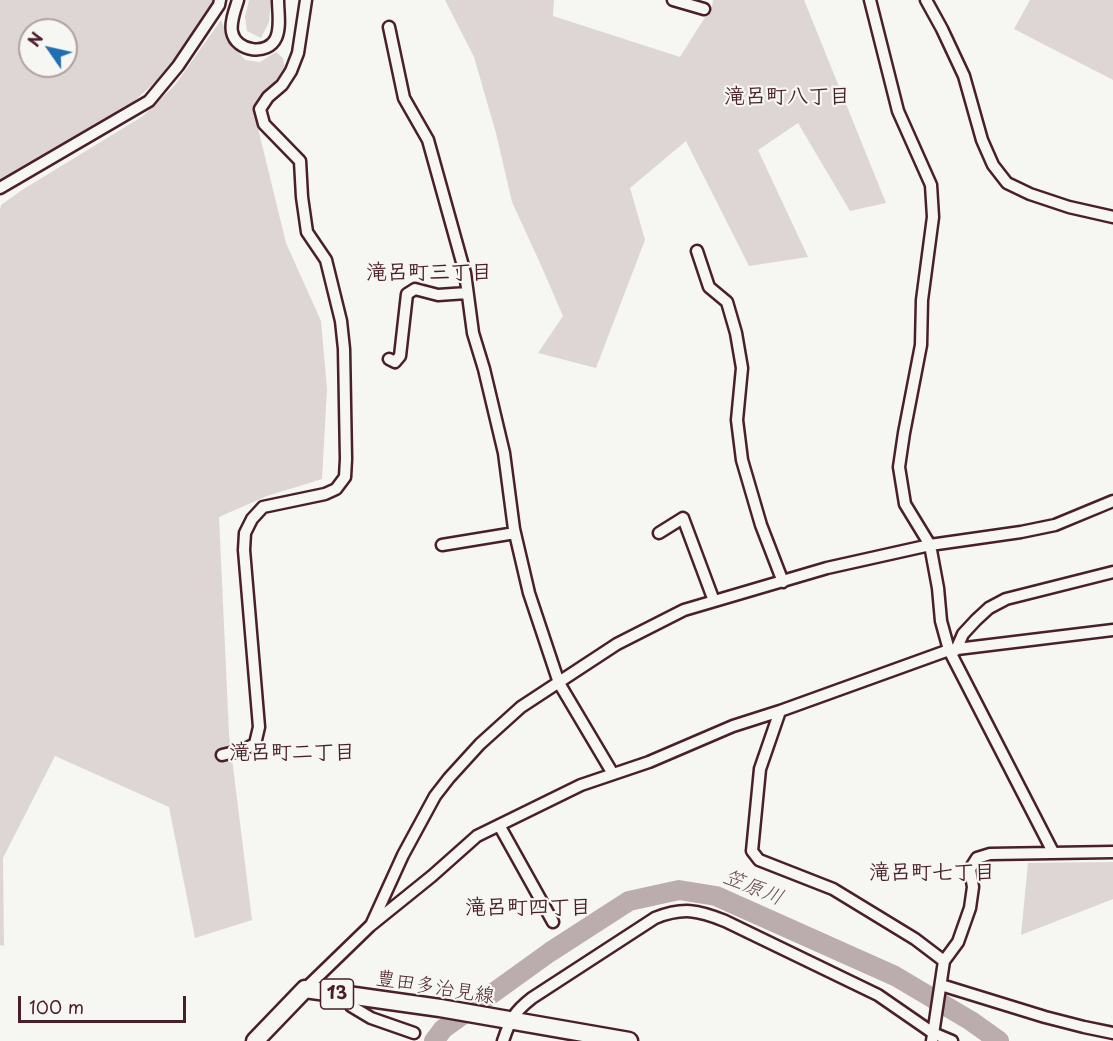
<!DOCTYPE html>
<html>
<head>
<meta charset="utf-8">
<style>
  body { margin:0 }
  #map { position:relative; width:1113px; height:1041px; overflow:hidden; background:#f6f6f2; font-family:"Playpen Sans",sans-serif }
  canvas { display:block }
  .north { position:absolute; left:18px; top:18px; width:60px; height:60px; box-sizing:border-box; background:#f6f6f2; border:2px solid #b1a0a2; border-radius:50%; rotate:304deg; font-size:16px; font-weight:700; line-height:24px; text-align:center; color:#4a1f2b }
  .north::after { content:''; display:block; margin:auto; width:21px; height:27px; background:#1f6fb2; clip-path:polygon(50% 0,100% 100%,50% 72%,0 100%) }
  .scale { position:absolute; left:18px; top:996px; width:168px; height:27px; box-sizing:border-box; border:3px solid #4a1f2b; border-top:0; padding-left:8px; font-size:18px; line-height:21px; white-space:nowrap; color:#4a1f2b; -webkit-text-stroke:4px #f6f6f2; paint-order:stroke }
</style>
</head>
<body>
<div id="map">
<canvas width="1113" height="1041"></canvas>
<div class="north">N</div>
<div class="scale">100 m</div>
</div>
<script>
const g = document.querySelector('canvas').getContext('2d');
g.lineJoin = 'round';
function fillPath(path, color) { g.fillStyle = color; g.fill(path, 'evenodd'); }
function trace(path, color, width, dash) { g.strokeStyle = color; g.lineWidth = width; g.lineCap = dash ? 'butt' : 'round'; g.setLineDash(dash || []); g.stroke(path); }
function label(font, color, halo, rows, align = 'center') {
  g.font = font + ' "Playpen Sans","Klee One",sans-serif'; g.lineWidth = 4.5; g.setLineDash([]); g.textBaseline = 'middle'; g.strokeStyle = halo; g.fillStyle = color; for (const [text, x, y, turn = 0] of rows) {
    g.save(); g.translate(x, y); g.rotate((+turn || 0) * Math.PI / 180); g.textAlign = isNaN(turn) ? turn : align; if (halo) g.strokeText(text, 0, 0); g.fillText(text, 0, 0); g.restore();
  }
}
fillPath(new Path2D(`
  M0,0H212V7L189,40L160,78L133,102L0,181ZM30,30H66V66H30Z
  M249,0H271L269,22L261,38L247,31L245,17Z
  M445,0H554L553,16L680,57L712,6L713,0H804L886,203L850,211L798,123L758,150L808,257L749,266L686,141L630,188L645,240L596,368L538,353L563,316L540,263L512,202L496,133L474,57Z
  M1030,0H1113V80L1014,29Z
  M221,20L232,44L245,60L260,62L276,52L283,58L286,72L267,90L256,120L286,243L321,321L327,389L322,479L267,496L219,517L229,734L252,920L195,938L169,807L55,756L3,858L4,946L0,945V210L1,205L22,190L143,116L175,85Z
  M1113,862V899L1021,935L1028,863Z`), '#ddd6d5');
trace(new Path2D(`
  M434,1041L443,1029L550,952L629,901L679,890L716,896L895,976L971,1021L999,1041`), '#bbadae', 20);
const minor = new Path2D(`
  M238,0C235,10 230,22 232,32C236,52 268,56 276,38C281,27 278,12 278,0
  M673,0L704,9
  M870,0L898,111L931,185L933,217L922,300L921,345L904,433L899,467L905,504L930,545L938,588L941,621L949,650L1053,852
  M926,0L942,29L964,76L982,140L993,165L1007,183L1030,194L1069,207L1113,217
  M389,27L404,98L428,140L465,273L473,333L484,369L504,453L514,529L529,593L559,683L613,774
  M0,188L149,101L178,66L219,5L220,0
  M697,251L709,287L727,302L736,333L742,368L737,420L742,460L761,525L783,582
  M389,359L395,362L400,356L407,294L415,289L438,295L467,293
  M659,533L683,518L714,601
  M442,545L515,533
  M956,650L963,634L976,620L989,608L1006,599L1113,572
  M780,711L760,769L752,851L759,860L833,889L915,939L944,961
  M222,755L243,750L255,744L259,727L244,550L245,533L252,519L263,507L325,494L336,489L345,477L346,459L344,349L341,321L326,260L307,232L302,197L300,161L264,124L260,109L268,97L282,85L291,71L298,53L306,0
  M499,825L553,922
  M372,923L403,855L435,796L449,778L480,744L521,707L617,644L684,610L827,568L930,545L1021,532L1055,525L1113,501
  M941,985L1045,1017L1084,1027L1113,1033
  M305,989L370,926L432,876L477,836L581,785L649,762L733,726L780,711L949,650L1113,630
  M347,995L351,1006L371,1018L414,1033
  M503,1041C510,1020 514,1012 532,998L655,918C683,907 698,910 725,921L878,995L933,1033L952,1041
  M932,1041L944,961L958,942L970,908L973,887L970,869L977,858L990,854L1113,852`);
const primary = new Path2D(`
  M255,1041L305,989L440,1008L629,1041`);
trace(minor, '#4a1f2b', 15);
trace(primary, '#4a1f2b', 21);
trace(minor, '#f6f6f2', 10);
trace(primary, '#f6f6f2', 16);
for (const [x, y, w] of [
  [337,994,33]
]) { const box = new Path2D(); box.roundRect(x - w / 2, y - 15, w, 30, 4.5); g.fillStyle = '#f6f6f2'; g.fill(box); trace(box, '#4a1f2b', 1.5); }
label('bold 18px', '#4a1f2b', null, [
  ["13",337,994]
]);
label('20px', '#4a1f2b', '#f6f6f2', [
  ["豊田多治見線",435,988,9]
]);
label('bold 21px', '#4a1f2b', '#f6f6f2', [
  ["滝呂町八丁目",787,97],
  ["滝呂町三丁目",429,273],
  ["滝呂町二丁目",292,753],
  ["滝呂町七丁目",932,873],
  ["滝呂町四丁目",528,908]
]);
label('italic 21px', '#6c4a52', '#f6f6f2', [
  ["笠原川",753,888,22]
]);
</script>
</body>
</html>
